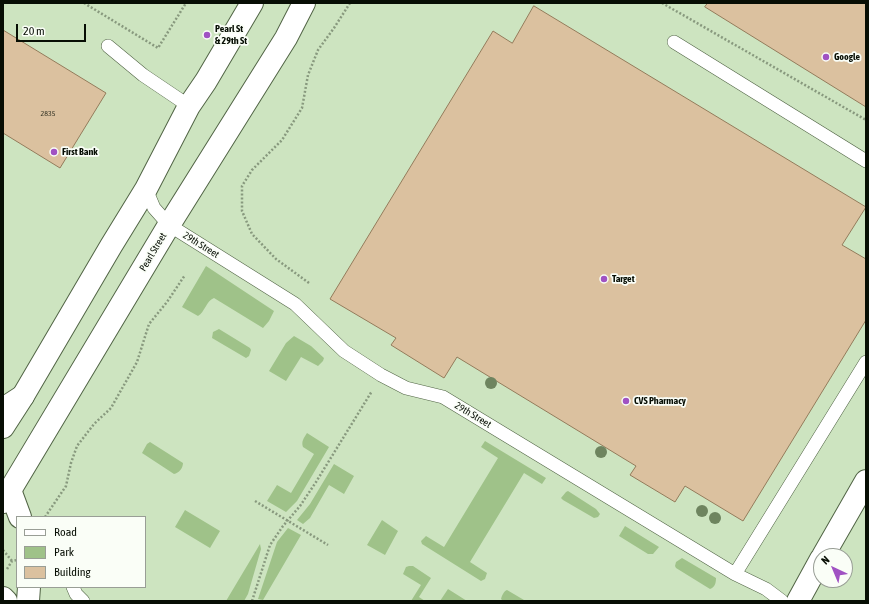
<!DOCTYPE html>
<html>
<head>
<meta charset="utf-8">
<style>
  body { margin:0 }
  #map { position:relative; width:869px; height:604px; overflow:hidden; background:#cde4c0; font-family:"Asap Condensed",sans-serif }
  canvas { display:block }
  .frame { position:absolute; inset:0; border:4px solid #070e04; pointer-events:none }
  .legend { position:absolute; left:16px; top:516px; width:130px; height:72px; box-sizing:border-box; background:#fafef7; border:1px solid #999e96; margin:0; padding:5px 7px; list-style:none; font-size:12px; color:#070e04 }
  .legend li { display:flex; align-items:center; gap:8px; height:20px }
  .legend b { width:20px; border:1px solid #999e96 }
  .north { position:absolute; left:813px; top:548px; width:40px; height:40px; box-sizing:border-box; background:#fafef7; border:1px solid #999e96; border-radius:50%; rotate:316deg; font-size:11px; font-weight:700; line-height:16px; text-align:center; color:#070e04 }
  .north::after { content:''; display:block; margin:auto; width:14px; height:18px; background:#a052c3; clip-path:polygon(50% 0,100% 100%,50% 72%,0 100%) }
  .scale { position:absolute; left:16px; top:24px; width:70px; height:18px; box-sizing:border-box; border:2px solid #070e04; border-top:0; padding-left:5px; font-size:12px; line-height:14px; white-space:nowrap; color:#070e04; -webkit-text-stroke:3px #fafef7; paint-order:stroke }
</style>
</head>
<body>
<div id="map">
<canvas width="869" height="604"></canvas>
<div class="frame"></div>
<ul class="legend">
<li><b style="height:5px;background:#fff"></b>Road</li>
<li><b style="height:11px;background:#9fc289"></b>Park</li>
<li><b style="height:11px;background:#dbc19f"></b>Building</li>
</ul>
<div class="north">N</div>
<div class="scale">20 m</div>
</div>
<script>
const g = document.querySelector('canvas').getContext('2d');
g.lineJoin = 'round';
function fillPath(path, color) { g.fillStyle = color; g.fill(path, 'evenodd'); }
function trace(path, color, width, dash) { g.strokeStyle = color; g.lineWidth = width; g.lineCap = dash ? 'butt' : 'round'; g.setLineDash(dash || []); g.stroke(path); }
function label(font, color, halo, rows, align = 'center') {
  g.font = font + ' "Asap Condensed",sans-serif'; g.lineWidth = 3.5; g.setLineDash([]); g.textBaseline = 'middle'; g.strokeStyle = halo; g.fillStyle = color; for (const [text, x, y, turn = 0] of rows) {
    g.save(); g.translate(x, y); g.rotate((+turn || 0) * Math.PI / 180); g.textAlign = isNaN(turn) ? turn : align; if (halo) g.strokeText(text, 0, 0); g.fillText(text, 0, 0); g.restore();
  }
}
fillPath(new Path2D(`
  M206,266L274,311L269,321L263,328L214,298C206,301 205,312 198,316L182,307Z
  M219,329L250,348L251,350L249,356L246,358L212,338L213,332Z
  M294,336L311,346L324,358L323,361L318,366L301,357L286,381L269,371L286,343Z
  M307,433L329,447L297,501L286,512L267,501L277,485L291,493L314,454L303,447C301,441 304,438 307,433Z
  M485,441L546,478L542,484L524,473L470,562L487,573L485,579L481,581L422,544L421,541L426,536L444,547L498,458L481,447Z
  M150,442L183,463C183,468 179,473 174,474L142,453L147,444Z
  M334,464L354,476L344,494L329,485L310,518L303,524L297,520L310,504Z
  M568,491L596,509L600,514L598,517L594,518L563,500L561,498L566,492Z
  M185,510L220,531L210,548L175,527Z
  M382,520L398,531L385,555L367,545Z
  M625,526L659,547L653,554H648L619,536Z
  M288,528L301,535L263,600L258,599L277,542Z
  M260,544L261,549L248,594L244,601H226Z
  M682,558L716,578C716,583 715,587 710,589L676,568L675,566L676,562Z
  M409,566H413L431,578L419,597L425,601H411L421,585L403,574L406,567Z
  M448,589L467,601H440Z
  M507,590L524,600V601H503L501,599C502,595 504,591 507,590Z`), '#9fc289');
const building = new Path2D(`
  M708,3H866V107L705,7Z
  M534,6L866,207L842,245L866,259V320L743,521L685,486L675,502L630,475L636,466L457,357L444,378L391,345L396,338L330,299L493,31L512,43Z
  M3,30L106,93L60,168L3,133Z`);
fillPath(building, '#dbc19f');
trace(building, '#937b5b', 1);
const lane = new Path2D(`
  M674,42L866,161
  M108,46L143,75L189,106
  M146,189L154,208L169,225L295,304L344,351L381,375L406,388L443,397L735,574L766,589L782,601
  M735,574L866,362
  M73,587L76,594L83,601`);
const secondary = new Path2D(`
  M3,427L23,396L111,246L146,189L189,106L206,81L252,3
  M3,502L169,225L286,38L304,3
  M823,556L866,481
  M798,601L821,559`);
const highway = new Path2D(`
  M3,409L23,396
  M10,490L20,517
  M3,598L6,601
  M28,601L29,587`);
trace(lane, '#516445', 14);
trace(secondary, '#516445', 24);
trace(highway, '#516445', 24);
trace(new Path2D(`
  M84,3L158,48L186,3
  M662,3L866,120
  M309,283L276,259L252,234L242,211V186L252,170L282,140L302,108L308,75L318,50L334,28L350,3
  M255,501L328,545
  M45,517L66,486L71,463L77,446L94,424L111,408L137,362L149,324L167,302L185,275
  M3,550L12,561
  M7,569L12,561L17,560
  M252,601L270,545L283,526L300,506L316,482L372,391`), '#88997e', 2.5, [2, 2]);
trace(lane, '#fff', 13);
trace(secondary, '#fff', 22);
trace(highway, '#fff', 22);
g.fillStyle = '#6e845f';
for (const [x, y] of [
  [491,383],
  [601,452],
  [702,511],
  [715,518]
]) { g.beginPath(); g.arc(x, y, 6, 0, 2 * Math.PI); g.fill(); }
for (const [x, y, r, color] of [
  [207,35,4,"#a052c3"],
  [826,57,4,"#a052c3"],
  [54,152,4,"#a052c3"],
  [604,279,4,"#a052c3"],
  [626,401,4,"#a052c3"]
]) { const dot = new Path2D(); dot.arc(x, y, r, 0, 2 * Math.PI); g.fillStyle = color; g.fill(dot); trace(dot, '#fafef7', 1.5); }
label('8px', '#3c3b2b', null, [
  ["2835",48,113]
]);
label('bold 10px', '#070e04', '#fafef7', [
  ["Pearl St",215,29],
  ["& 29th St",215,41],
  ["Google",834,57],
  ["First Bank",62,152],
  ["Target",612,279],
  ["CVS Pharmacy",634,401]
], 'left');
label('10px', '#070e04', '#fafef7', [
  ["29th Street",201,245,32],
  ["Pearl Street",153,252,-59],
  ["29th Street",473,415,31]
]);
</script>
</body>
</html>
